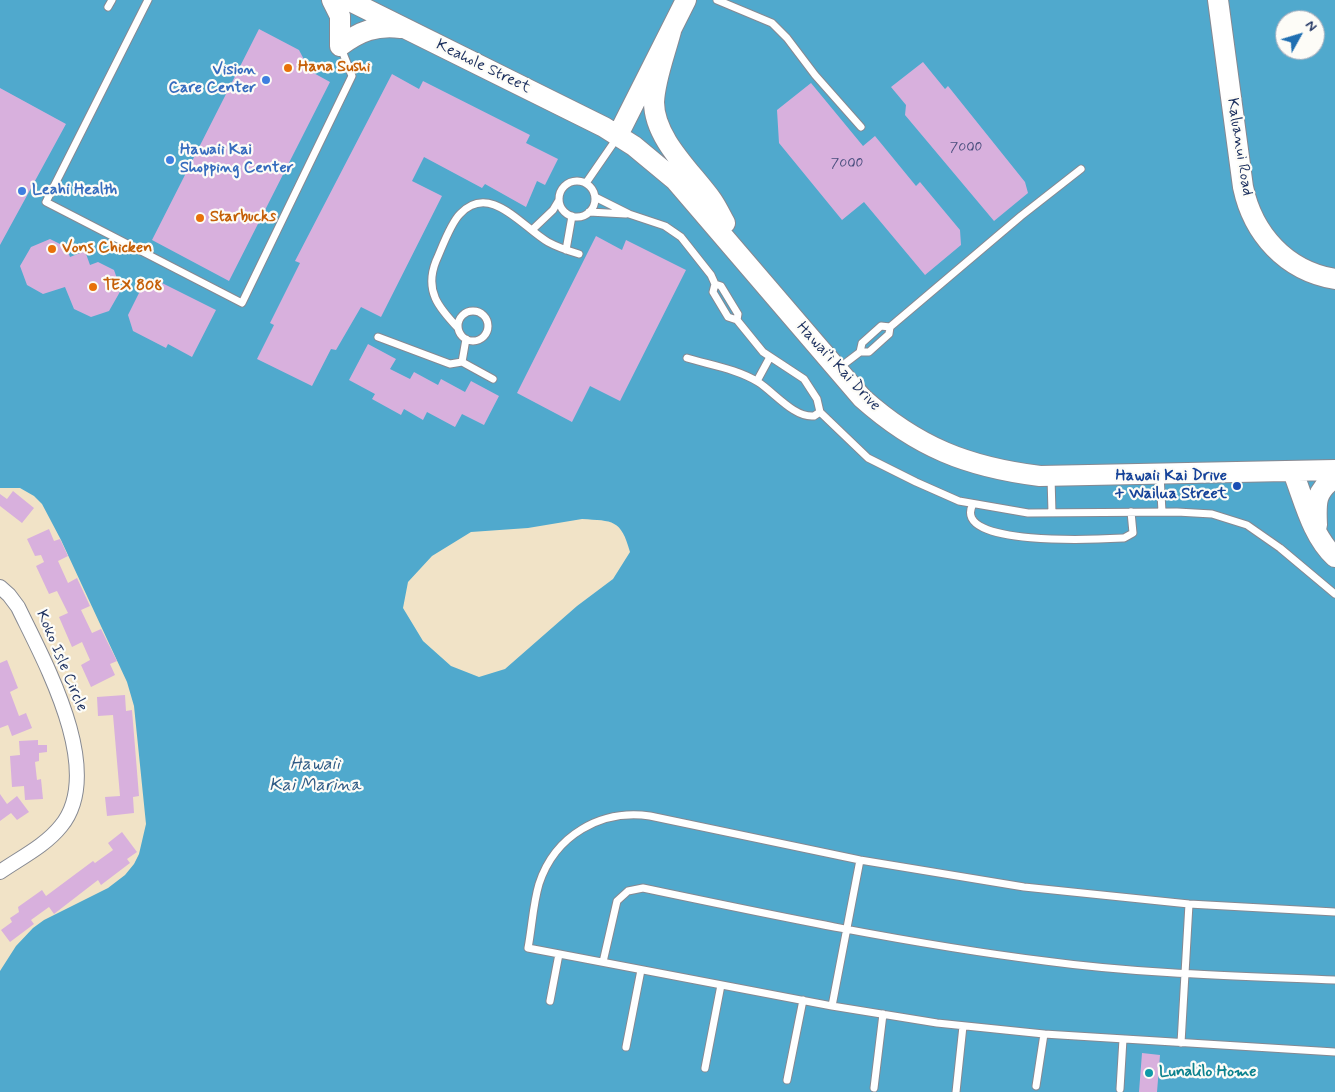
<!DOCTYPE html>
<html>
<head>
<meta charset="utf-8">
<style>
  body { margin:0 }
  #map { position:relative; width:1335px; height:1092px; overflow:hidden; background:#f1e3c7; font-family:Mynerve,sans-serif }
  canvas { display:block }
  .north { position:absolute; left:1275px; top:10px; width:50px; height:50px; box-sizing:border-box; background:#fdfcf7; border:1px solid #a3aaba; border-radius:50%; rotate:51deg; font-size:14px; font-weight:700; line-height:20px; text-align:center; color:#1b2f5e }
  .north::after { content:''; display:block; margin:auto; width:18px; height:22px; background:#1f6fb2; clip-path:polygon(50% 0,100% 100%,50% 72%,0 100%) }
</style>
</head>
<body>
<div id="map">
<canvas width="1335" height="1092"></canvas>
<div class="north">N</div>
</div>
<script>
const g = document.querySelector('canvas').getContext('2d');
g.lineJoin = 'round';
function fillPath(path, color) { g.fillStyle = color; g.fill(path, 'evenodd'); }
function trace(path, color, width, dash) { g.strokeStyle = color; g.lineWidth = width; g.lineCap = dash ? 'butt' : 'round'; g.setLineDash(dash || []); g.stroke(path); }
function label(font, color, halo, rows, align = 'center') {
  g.font = font + ' Mynerve,sans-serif'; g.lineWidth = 4.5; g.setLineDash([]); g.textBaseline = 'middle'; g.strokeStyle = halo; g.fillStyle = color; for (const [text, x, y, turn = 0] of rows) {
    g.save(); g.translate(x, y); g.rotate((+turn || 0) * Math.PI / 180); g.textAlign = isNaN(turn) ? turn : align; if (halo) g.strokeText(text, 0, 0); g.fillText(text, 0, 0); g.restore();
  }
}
fillPath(new Path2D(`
  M0,0H1335V1092H0V971L16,946L33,928L44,920L108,888L125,875L134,864L139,854L146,824L134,706L127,682L61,540L42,504L34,496L20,488H0ZM1285,20H1315V50H1285ZM582,519C613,521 621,519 630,552L613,579L577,606L505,669L479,677L451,666L423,641L403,608L408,582L432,556L471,532L528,528Z`), '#50a9cd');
fillPath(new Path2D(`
  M259,29L299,50L310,71L330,82L229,281L152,240Z
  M923,62L945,89L948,86L1025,182L1028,193L994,221L905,115L906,105L891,87Z
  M392,74L419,89L423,81L530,135L526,143L558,159L545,185L537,181L526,207L485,184L482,188L424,157L412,181L442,196L381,317L361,307L336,350L331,349L312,386L257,359L274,325L270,323L300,263L295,261Z
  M811,83L863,146L875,136L916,186L920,182L960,230L961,245L925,275L864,202L842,220L779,143L777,110Z
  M0,88L66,124L0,245Z
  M596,236L622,250L626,240L686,270L620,401L590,386L572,422L517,393Z
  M50,239L66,247L70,257L85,251L90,265L98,262L114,270L121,290L109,311L91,317L74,309L65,287L43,294L27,285L20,266L31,247Z
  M162,283L216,310L192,357L168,344L166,348L133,331L128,315L141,289Z
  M368,344L396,359L390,369L410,379L414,372L438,385L441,379L465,392L471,381L499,396L484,425L462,414L455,427L427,412L423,420L404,409L401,415L372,399L375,394L349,380Z
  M13,491L34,508L22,523L0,506V494L7,499Z
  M49,529L54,541L60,539L68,556L58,561L68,583L77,578L90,606L81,610L92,633L101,629L117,661L110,664L115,675L91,687L81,665L90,660L82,642L72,647L59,617L68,613L57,591L49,594L36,566L44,562L41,555L35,556L27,539Z
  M7,660L18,688L10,692L19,716L26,713L32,728L12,736L8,725L0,728V663Z
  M125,695L126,711L132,710L139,796L133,797L134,813L107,816L105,797L120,796L113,715L98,716L97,697Z
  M38,740V745H47V752L39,753V761L35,762L37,780L41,779L43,799L25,800L24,786L12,787L10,756L20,755L19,741Z
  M0,794L7,804L17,796L29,812L17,820L11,813L0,821Z
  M122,832L137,852L127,859L130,863L101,885L98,880L54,914L49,907L31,920L34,924L10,942L1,930L12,922L10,918L19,912L18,907L42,890L46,896L93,861L95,863L113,850L108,843Z
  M1142,1053L1160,1055L1157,1092H1139Z`), '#d8b0dd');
const lane = new Path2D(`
  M148,0L46,202L242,303L352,76L341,48
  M717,0L772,23L787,38L815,75L861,127
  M108,7L112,0
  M559 199a18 18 0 1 1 36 0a18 18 0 1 1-36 0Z
  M586,183L617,138
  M595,197L629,214L665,226L681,237L711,275L715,284L713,292L728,317L737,320L763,352L804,379L817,399L820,412L868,458L916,482L959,501L1028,513L1177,512L1212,514L1247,525L1280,548L1335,594
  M589,212L626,214
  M532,230L553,210L559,200
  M566,250L572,216
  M715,284L721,286L738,314L737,320
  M458 326a15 15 0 1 1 30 0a15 15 0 1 1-30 0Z
  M458,328C439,308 424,291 436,261C442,248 450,224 460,214C490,182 522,227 548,242C557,247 569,251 579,254
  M378,337L450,364L462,362
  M466,339L462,362L493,379
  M860,352L862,343L881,326L890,327
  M687,358C710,365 737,369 758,382C774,392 794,418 814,416L820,412
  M839,368L860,352H869L889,334L890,327L1021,216L1081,169
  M757,381L770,357
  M1160,475L1162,512
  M1051,477L1052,513
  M973,504C949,548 1105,539 1124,538L1133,533L1131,512
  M1335,912L1189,904L1024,887L860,860L650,816C601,809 555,835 539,884C533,904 532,927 528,948L832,1006L937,1023L1044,1034L1335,1052
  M603,962L617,901L628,891L643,888C776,916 910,944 1045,961C1141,974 1238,976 1335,980
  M550,1001L559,954
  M832,1006L860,860
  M1181,1043L1189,904
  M626,1047L641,970
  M705,1068L721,985
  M787,1080L803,1000
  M1036,1086L1044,1034
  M874,1088L883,1014
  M1120,1089L1123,1039
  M956,1092L963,1026`);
const street = new Path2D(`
  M0,587L9,595L18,607C44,661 106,771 61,826C45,846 20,858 0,872`);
const secondary = new Path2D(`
  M332,0L340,16V46
  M348,0L604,127L634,146L675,180L862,398C917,447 967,467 1040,476L1335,470
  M1218,0L1243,187C1253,234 1286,271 1335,279
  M671,31C665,54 655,79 654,102C654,139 692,172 712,200C717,207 721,216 725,223
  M340,46C360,31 376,25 401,28
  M618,135L686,0
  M1293,472C1304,500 1312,536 1335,557
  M1317,525C1316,503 1315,491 1335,478`);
trace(lane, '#868992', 9);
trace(street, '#868992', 16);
trace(secondary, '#868992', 22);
trace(lane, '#fff', 7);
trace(street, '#fff', 14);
trace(secondary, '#fff', 20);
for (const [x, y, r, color] of [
  [288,68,5,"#e8710a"],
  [266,80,5,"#3f7fe0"],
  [170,160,5,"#3f7fe0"],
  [22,191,5,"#3f7fe0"],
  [200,218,5,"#e8710a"],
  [52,249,5,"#e8710a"],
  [93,287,5,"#e8710a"],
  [1237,486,5,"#1a4fb4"],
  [1149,1073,5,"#0f9aa8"]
]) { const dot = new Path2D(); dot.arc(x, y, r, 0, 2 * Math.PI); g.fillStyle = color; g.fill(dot); trace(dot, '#fdfcf7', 2); }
label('14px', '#4a4f7e', null, [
  ["7000",966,148],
  ["7000",847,164]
]);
label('16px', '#1b2f5e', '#fdfcf7', [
  ["Keahole Street",483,67,26],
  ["Kaluanui Road",1239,147,81],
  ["Hawai’i Kai Drive",838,367,47],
  ["Koko Isle Circle",61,661,67]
]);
label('bold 16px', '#c56008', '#fdfcf7', [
  ["Hana Sushi",298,68],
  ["Starbucks",210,218],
  ["Vons Chicken",62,249],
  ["TEX 808",103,287]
], 'left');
label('bold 16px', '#366cbe', '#fdfcf7', [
  ["Vision",256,71,"right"],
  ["Care Center",256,89,"right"],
  ["Hawaii Kai",180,151],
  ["Shopping Center",180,169],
  ["Leahi Health",32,191]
], 'left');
label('bold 16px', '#164399', '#fdfcf7', [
  ["Hawaii Kai Drive",1227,477],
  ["+ Wailua Street",1227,495]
], 'right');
label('bold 16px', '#0d838f', '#fdfcf7', [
  ["Lunalilo Home",1159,1073]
], 'left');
label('italic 18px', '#2e5a85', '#fdfcf7', [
  ["Hawaii",315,765],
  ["Kai Marina",315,786]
]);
</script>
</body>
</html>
